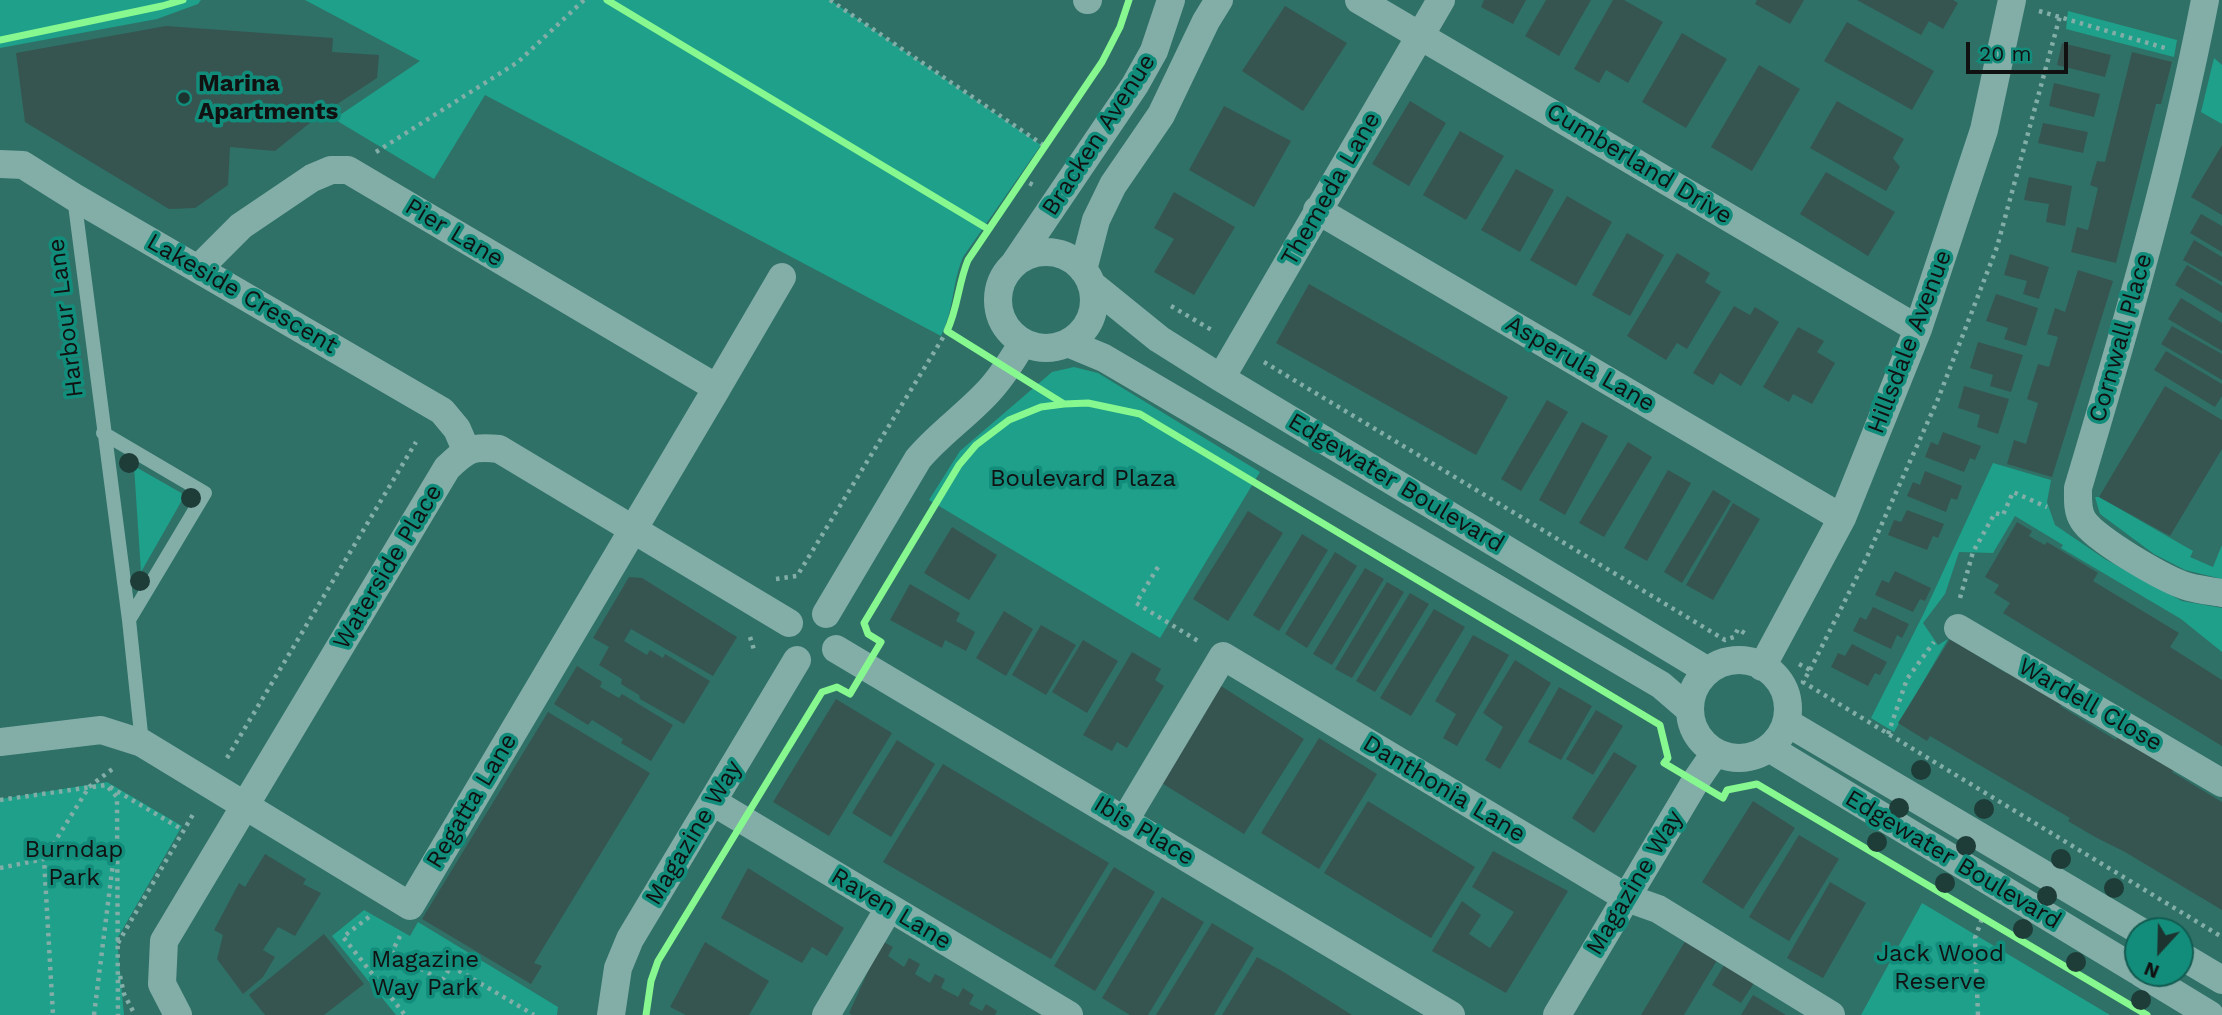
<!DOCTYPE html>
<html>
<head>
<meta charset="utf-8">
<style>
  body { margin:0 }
  #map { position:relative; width:2222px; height:1015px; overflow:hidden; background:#2f7167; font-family:"Work Sans",sans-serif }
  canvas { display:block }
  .north { position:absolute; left:2124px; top:917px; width:70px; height:70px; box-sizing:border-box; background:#138d7b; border:2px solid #125b51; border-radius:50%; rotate:202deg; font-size:19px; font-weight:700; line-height:28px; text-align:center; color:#111 }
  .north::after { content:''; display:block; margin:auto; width:24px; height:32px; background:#1c332f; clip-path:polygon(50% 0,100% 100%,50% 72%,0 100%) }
  .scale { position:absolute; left:1966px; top:42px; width:102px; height:32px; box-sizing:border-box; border:4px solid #111; border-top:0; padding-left:9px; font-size:21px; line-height:24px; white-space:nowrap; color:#111; -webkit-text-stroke:5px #138d7b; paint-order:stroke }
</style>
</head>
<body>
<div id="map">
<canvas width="2222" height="1015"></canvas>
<div class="north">N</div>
<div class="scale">20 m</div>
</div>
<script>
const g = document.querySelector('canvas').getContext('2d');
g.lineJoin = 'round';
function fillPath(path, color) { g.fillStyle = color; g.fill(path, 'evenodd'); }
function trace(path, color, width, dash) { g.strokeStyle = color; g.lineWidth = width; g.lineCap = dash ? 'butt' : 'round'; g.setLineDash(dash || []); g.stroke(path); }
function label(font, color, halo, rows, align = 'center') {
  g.font = font + ' "Work Sans",sans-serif'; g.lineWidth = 7; g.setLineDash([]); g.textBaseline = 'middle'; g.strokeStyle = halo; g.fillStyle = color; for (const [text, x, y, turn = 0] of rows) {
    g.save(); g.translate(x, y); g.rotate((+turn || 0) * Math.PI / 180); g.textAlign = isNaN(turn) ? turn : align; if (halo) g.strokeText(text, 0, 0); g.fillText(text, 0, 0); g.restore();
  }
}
fillPath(new Path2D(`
  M0,0H201L198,4L157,19L0,48Z
  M305,0H830L1041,145L963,257C952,283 954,310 941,336L485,95L434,179L334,119L420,61Z
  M2068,11L2177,40L2174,57L2066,29Z
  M2214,58L2222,65V124L2201,112Z
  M1074,367L1098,373L1260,472L1160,638L929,500L960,451L1052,372Z
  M1993,463L2051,480L2047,502L2055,525L2105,559L2182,601L2222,608V652L2181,619L2061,548L2063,545L2015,516L1993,553L1959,552L1945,594L1923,623L1938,645L1948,639L1894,732L1871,718L1924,613Z
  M134,466L185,495L141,572Z
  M2095,497H2099L2193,551L2190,557L2213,567L2222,545V579L2185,570L2154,554L2100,514Z
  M107,782L182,826L117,939L124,1015H0V799Z
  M1922,903L2110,1015H1861Z
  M364,910L410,936L418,922L558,1007L557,1015H396L332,936Z`), '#1ea08a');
fillPath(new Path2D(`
  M1484,0H1526L1513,24L1481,7Z
  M1546,0H1591L1559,56L1525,36Z
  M1613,0H1624L1663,22L1628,83L1606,70L1599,83L1574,69Z
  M1757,0H1804L1790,24L1755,4Z
  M1857,0H1953L1958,3L1943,29L1929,21L1921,35Z
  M1285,6L1347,43L1303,111L1242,71Z
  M1847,22L1934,71L1912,110L1824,61Z
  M166,26L333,38L332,52L379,55L377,78L316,118L275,151L230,147L228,185L195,208L169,209L25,122L16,53Z
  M1682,33L1727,59L1686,128L1642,102Z
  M2062,43L2111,55L2105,77L2057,65Z
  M2132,52L2172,62L2161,104H2156L2116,263L2071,252L2077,227L2088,230L2098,188L2090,185L2097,161L2105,162Z
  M1759,65L1800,89L1752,171L1711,147Z
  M2054,83L2100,94L2094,117L2049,106Z
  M1410,101L1446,123L1409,186L1372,164Z
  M1837,101L1904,139L1893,158L1900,167L1886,191L1810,148Z
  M1224,106L1291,141L1254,207L1189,170Z
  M2043,123L2088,132L2083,153L2038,143Z
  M1460,131L1504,156L1466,220L1423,195Z
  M2222,145V215L2191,197Z
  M1516,169L1554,190L1520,252L1481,230Z
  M1826,172L1895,212L1868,256L1800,214Z
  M2029,177L2072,186L2065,226L2046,222L2049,204L2024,200Z
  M1174,192L1235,227L1194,295L1154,272L1174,239L1154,228Z
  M1567,196L1612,222L1576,286L1530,260Z
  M2201,214L2222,226V252L2190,233Z
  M1627,233L1664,255L1630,316L1592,295Z
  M2194,240L2222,257V282L2183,260Z
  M1677,253L1710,273L1705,282L1721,292L1687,349L1677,343L1666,360L1627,336Z
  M2010,254L2049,267L2039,299L2023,294L2027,281L2004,275Z
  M2187,265L2222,286V313L2175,285Z
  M2078,270L2113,281L2052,477L2007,464L2014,440L2026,444L2038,403L2027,399L2038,364L2049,367L2058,337L2047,334L2055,308L2065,312Z
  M1309,284L1508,397L1476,455L1276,343Z
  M1996,294L2038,308L2026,346L2004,339L2008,328L1986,321Z
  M2181,298L2222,323V351L2168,319Z
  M1734,306L1750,315L1755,307L1779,322L1741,386L1720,373L1713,385L1693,373Z
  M2172,326L2222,354V380L2161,344Z
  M1798,327L1824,341L1817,352L1835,363L1812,404L1793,394L1789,402L1763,387Z
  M1978,342L2023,355L2011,392L1990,386L1993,375L1970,368Z
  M2166,351L2222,384V396L2215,407L2154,370Z
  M1964,386L2009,399L1998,434L1977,427L1980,415L1958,408Z
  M2165,386L2222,420V449L2170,536L2099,497Z
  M1547,400L1568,412L1521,491L1501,479Z
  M1582,422L1608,436L1565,515L1539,500Z
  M1943,432L1981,446L1975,460L1970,458L1964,472L1925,457L1931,442L1938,445Z
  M1628,442L1652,457L1604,537L1579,523Z
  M1668,470L1691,483L1647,561L1624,548Z
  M1925,471L1962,486L1957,500L1951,498L1946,512L1907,496L1913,482L1920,485Z
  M1713,490L1731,501L1682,583L1664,572Z
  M1733,503L1760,519L1713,600L1686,585Z
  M1907,510L1944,524L1938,538L1933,536L1927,550L1888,535L1894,520L1901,522Z
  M1248,511L1283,533L1228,621L1193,599Z
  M2017,522L2032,531L2029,536L2045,545L2047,542L2098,573L2093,581L2179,633L2170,647L2222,680V746L2003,613L2010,603L1994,593L1999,585L1985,577Z
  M952,527L997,555L969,600L924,573Z
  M1302,534L1328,550L1279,631L1253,615Z
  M1335,552L1357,566L1307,648L1285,634Z
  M1365,568L1384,579L1332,665L1313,654Z
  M1895,571L1931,588L1925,601L1920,599L1913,612L1875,595L1882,580L1889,583Z
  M629,577L642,578L737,637L713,676L631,629L624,641L647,655L650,650L663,658L665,654L710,681L684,724L640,699L639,695L621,684L622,679L599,665L609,647L593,638Z
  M1387,582L1404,592L1352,678L1335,669Z
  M910,584L960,613L956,621L975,632L966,651L945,640L942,648L890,620Z
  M1410,593L1429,604L1375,692L1356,681Z
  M1873,607L1909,624L1902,638L1897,635L1891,649L1853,631L1860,617L1866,620Z
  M1434,609L1465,627L1411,716L1380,698Z
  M1004,611L1033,629L1006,676L976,658Z
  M1041,625L1076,645L1046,695L1012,675Z
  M1473,635L1509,655L1457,746L1443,738L1456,714L1435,701Z
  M1950,639L2006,673L2008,669L2063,702L2060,706L2116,740L2119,735L2175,768L2172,772L2222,802V910L2125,852L2095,837L2068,821L2070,818L1930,736L1927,741L1898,723Z
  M1083,640L1118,661L1087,713L1052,692Z
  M1852,644L1887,662L1880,675L1875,673L1868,686L1831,667L1838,653L1845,656Z
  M1132,652L1161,669L1155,680L1164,686L1127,748L1117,742L1112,751L1083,735Z
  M1515,660L1551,683L1500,769L1485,760L1503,727L1483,713Z
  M577,666L602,682L600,687L619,698L622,694L673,725L651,761L621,743L623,739L592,720L588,725L554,704Z
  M1221,686L1304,739L1244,834L1160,782Z
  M1559,687L1592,706L1561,760L1528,742Z
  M836,699L892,733L829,836L773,802Z
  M1596,710L1623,726L1593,775L1566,759Z
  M548,712L650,773L534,963L542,966L531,984L422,919Z
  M1319,738L1377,774L1319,869L1261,833Z
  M897,740L935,764L891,837L852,813Z
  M1614,752L1637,766L1594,833L1572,818Z
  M943,764L1109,863L1051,959L883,862Z
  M1368,801L1475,867L1431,938L1324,873Z
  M1753,801L1795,828L1743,909L1702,882Z
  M1799,835L1839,859L1789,941L1749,917Z
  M1493,851L1568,891L1506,993L1432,951L1462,901L1481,915L1469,934L1490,948L1514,912L1472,887Z
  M265,854L306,879L303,884L321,893L295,936L278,927L263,950L275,957L263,977L243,994L217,959L223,935L214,930L239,883L245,887Z
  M1114,867L1155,892L1095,991L1054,966Z
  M748,868L844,928L827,956L812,947L802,963L721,918Z
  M1830,882L1866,903L1823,978L1787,958Z
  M1162,897L1204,922L1148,1015H1130L1102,998Z
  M1212,923L1254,948L1214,1015H1156Z
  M324,934L364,984L324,1015H265L249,995Z
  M1687,938L1719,957L1684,1015H1641Z
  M882,941L893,947L888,956L904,967L909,958L920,964L915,974L930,983L935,974L945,979L941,988L958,997L963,988L974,995L969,1004L982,1011L986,1004L997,1011L995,1015H852L849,1013Z
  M705,942L769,981L749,1015H686L670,1007Z
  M1257,957L1282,971L1352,1015H1222Z
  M1726,962L1756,980L1741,1003L1712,985Z
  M1753,995L1786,1015H1741Z`), '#365550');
trace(new Path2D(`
  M830,0L1046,147
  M2039,11L2165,48
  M376,152L518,62L584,0
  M1022,179L1033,185
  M1171,306L1215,332
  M1264,362L1725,640L1734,637L1738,629L1746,634
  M1158,567L1136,603L1198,641
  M776,579L797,576L947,331
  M1960,598L1973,552L1995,513L2003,515L2013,492L2047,507
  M750,637L755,653
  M1799,664L1810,670L1803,682L2222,937
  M1810,670L1867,557L1938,399L1997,247L2060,16
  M1888,734L1907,679L1934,642
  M227,758L416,442
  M110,787L183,830
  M0,800L106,785L117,797L118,1015
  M44,859L89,787L115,767
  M0,868L44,859L53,1015
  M369,917L343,937L405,1015
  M400,936L392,952L442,981L451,966L534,1015
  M118,943L195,811
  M120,976L124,994L135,1015
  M94,1015L116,839
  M1978,1015L1975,938L1983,916`), '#83aea8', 4.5, [3.5, 5]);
trace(new Path2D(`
  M74,197L129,620L142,743
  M103,433L205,493L129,620`), '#83aea8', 14);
trace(new Path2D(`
  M1087,0H1088
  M1359,0L1918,329
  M2205,0C2173,165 2126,327 2078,488C2078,499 2077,511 2083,520C2094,539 2167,581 2189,587C2200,590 2211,591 2222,593
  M0,164L23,165L74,197L442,411L457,429L466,450
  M1317,210L1842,518
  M998 300a48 48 0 1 1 96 0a48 48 0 1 1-96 0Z
  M1014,264L1135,85L1154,51L1171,0
  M1083,270L1096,220L1113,185L1161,115L1206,21L1219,0
  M1091,284L1159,339L1221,378L1708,671
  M1068,343L1104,358L1661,685L1690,710
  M1221,378L1441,0
  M717,388L782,277
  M826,614L918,459C938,435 963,418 985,395C1000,380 1012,361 1023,342
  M1958,628L2222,783
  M836,649L1451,1015
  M1690 709a49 49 0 1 1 98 0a49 49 0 1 1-98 0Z
  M1762,667L1842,518L1918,329L1984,130L2012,0
  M1786,722L2140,931
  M0,742L101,730L142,743L410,906L717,388L348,170H331L312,178L241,226L199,268
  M1769,748L2138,971
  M713,802L1069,1015
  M1125,820L1223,656L1627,898L1658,909L1831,1015
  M2180,955L2222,980
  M2141,973L2210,1015
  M178,1015L162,984L164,941L447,468C467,449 471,446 499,449L789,623
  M611,1015L618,968L630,939L797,660
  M826,1015L889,908
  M1557,1015L1695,782L1715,753`), '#83aea8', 28);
trace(new Path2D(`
  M607,0L988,229
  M1129,0L1120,27L1102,62L968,260C958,284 958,308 947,331L1064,404L1088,403L1140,414L1660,725L1668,758L1664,763L1723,798L1727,790L1757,784L2147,1015
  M0,40L162,6L183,0
  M646,1015L651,981L658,961L822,692L837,687L850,694L881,642L868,634L864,623L959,465L976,445L1009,420L1041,407L1064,404`), '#87f88f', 7);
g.fillStyle = '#1e3c38';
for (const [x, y] of [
  [129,463],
  [191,498],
  [140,581],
  [1921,770],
  [1899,808],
  [1984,809],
  [1877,842],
  [1966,846],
  [2061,859],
  [1945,883],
  [2114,888],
  [2047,896],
  [2023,929],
  [2076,962],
  [2141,1000]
]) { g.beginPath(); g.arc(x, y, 10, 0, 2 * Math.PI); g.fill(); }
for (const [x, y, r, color] of [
  [184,98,7,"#1c332f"]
]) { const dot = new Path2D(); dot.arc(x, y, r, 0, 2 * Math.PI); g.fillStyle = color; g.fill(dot); trace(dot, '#138d7b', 2.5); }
label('bold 24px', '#111', '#138d7b', [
  ["Marina",198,84],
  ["Apartments",198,112]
], 'left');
label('24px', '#111', '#138d7b', [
  ["Bracken Avenue",1099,135,-57],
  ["Cumberland Drive",1639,164,31],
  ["Themeda Lane",1331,189,-60],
  ["Pier Lane",454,233,31],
  ["Lakeside Crescent",242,294,30],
  ["Harbour Lane",66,318,-97],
  ["Cornwall Place",2121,338,-74],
  ["Hillsdale Avenue",1910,342,-69],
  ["Asperula Lane",1580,364,30],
  ["Edgewater Boulevard",1396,483,31],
  ["Waterside Place",388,567,-59],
  ["Wardell Close",2090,705,30],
  ["Danthonia Lane",1444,789,31],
  ["Regatta Lane",472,801,-59],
  ["Ibis Place",1144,831,31],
  ["Magazine Way",694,833,-59],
  ["Edgewater Boulevard",1953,860,31],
  ["Magazine Way",1635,883,-59],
  ["Raven Lane",891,909,31]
]);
label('24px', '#111', '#138d7b', [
  ["Boulevard Plaza",1083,479],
  ["Burndap",74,850],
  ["Park",74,878],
  ["Jack Wood",1940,954],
  ["Reserve",1940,982],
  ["Magazine",425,960],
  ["Way Park",425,988]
]);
</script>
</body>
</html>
